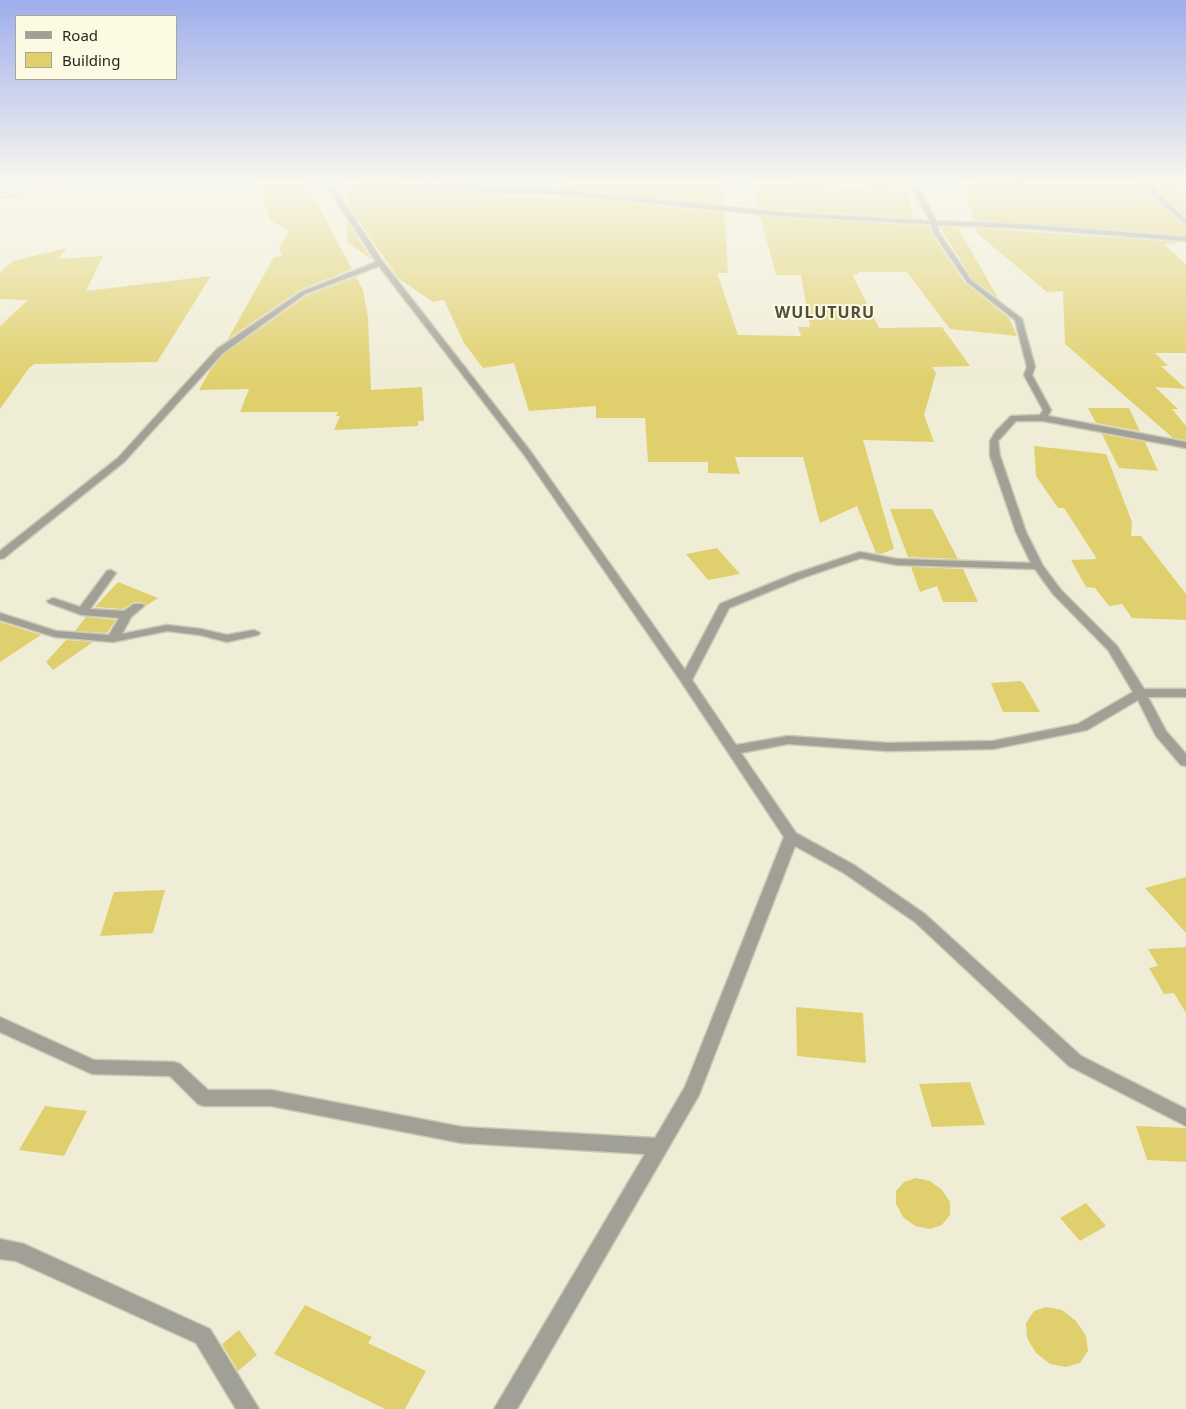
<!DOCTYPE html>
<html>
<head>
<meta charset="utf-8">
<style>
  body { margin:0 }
  #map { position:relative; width:1186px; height:1409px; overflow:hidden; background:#f0edd6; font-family:"Noto Sans",sans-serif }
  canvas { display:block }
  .legend { position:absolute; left:15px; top:15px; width:162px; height:65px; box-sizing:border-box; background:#fdfae3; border:1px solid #a8a695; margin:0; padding:6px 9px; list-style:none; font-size:15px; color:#29271f }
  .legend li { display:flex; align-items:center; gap:10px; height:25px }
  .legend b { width:25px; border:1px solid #a8a695 }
</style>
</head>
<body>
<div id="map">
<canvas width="1186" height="1409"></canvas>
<ul class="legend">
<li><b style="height:6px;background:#a1a096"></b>Road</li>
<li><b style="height:14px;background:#e0d06d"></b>Building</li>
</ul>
</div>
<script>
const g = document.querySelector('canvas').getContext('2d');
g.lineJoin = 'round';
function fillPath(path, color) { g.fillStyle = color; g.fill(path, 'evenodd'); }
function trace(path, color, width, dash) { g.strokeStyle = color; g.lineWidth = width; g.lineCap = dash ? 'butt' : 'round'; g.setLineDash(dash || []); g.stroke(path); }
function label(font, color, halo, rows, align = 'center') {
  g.font = font + ' "Noto Sans",sans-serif'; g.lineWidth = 4; g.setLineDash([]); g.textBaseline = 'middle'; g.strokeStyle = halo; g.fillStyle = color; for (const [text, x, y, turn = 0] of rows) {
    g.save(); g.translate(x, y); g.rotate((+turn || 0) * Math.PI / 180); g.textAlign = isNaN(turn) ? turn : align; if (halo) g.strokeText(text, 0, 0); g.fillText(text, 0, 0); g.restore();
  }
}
fillPath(new Path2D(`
  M67,183H76L0,199V197Z`), '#cfa4f5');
fillPath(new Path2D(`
  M258,183H306L352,269L300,290L228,339L274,257L282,256L279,248L289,231L270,220Z
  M564,183H723L724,205L564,189Z
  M751,183H798L865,189L864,184L906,186L914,218L758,208Z
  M962,183L1145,184L1152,197L1186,226V235L974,220Z
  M1156,184H1177L1186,190V216L1160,193Z
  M348,185L495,193L494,198L563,199V197H569L724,212L728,273H717L738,335L801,336L798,327H810L801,275H776L760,216L930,226L931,233L965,283L1009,318L1017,336L950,329L907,272H858L859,274H852L879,328L942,327L970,366L932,367L936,373L924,415L934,442L863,440L894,549L881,554L876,553L857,506L820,523L803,457H735L740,474L708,473V462H648L645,418H596V406L529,411L514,363L483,368L464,343L444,300L433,302L398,278L348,205Z
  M347,221L372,260L347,242Z
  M940,227L958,228L998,298L972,279Z
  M976,228L1179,242L1173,243L1175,244H1164L1186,264V353H1155L1168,366H1161L1186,389L1155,387L1178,409H1172L1186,426V440L1173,438L1065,344L1063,291L1047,292L978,234Z
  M67,248L58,259L103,256L86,291L211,276L157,362L35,364L29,368L0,409V326L28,300L0,299V272L13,261Z
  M356,277L363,290L368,317L371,390L422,387L424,421H418V426L334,430L340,416H336L338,412H240L249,389L199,390L211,369L224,354L306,296Z
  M1088,408H1129L1140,431L1096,423Z
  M1102,434L1145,442L1158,471L1119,468Z
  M1034,446L1106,454L1132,522L1131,536H1141L1186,594V620L1132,618L1122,604L1109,606L1095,588L1086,587L1071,560L1097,559L1064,508H1058L1036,476Z
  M890,509H932L958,559L908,557Z
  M717,548L740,574L708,580L686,554Z
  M911,567L963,569L978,602H943L937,586L920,592Z
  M118,582L158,598L146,606L142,602H134L123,609L95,607Z
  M86,617L116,620L107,633L75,631Z
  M0,622L41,635L0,662Z
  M66,640L93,642L53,670L46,662Z
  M1020,681L1024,684L1040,712H1003L991,683Z
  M1186,877V933L1145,888Z
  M165,890L153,933L100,936L114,892Z
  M1186,947V1013L1174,993L1164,994L1149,968L1158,966L1148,949Z
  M796,1007L863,1013L866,1063L797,1056Z
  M970,1082L985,1125L932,1127L919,1084Z
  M45,1106L87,1111L64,1156L19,1150Z
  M1136,1126L1186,1128V1162L1147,1160Z
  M916,1178L930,1181L942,1190L950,1202V1215L942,1225L930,1229L915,1226L903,1217L896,1204V1191L904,1182Z
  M1086,1203L1106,1226L1080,1241L1060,1218Z
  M305,1305L372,1337L368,1343L426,1371L405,1409H385L274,1354Z
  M1046,1307L1062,1310L1076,1321L1086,1336L1088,1351L1080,1363L1066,1367L1050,1364L1036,1353L1027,1338L1026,1323L1034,1311Z
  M239,1330L257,1355L238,1371L222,1344Z`), '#e0d06d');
const minor = new Path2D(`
  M325,183H331L383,262L531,452L685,670L720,604L794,574L860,552L897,559L1031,563L1016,532L990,456V441L996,431L1011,416L1040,415L1043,410L1024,375L1027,367L1015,320L967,282L933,232L931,224L779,216L569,195L349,183H392L569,191L779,212L930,221L910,183H916L936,221L1019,224L1186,237V241L1019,228L937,225L939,232L971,280L1022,319L1035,367L1032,375L1051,410L1048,416L1186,442V448L1043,421H1016L998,441L1000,456L1026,532L1043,566L1061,590L1117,646L1144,689H1186V697H1148L1166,731L1186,754V766L1181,765L1156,736L1138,700L1087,730L993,749L888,751L788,744L741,753L796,833L854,865L925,914L1081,1056L1186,1109V1126L1069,1066L915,922L844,873L795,846L699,1095L517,1409H494L645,1154L462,1143L271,1106H204L198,1104L170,1076L92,1074L0,1032V1017L94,1060L174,1062L180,1064L208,1090H271L462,1127L655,1138L685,1087L784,837L680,680L525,456L379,266L305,294L223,353L124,462L4,558L0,559V551L118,458L217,349L301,292L376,262ZM861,558L897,565L1035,569L1053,594L1108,650L1133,692L1078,724L993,741L888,743L788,736L736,745L692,680L729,608L802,578Z
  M1147,183H1153L1158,194L1186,219V224L1153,196Z
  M111,570L116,573L90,609L124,611L134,604H142L144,606L131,617L122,634L167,625L201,629L227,635L254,630L260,633L258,635L227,642L200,635L167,631L113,642L55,637L0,620V613L56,631L109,635L119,618L82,615L49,603L47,601L53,598L80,607L107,571Z
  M0,1239L24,1244L210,1329L259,1409H236L196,1343L16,1261L0,1259Z`);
trace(minor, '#ccc9b5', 3);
fillPath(minor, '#a1a096');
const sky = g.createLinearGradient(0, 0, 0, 380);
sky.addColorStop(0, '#9eaeed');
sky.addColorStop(0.48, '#f8f7ed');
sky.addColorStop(1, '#f8f7ed00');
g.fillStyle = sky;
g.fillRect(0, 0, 1186, 380);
g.letterSpacing = '1px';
label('bold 16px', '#514e3b', '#fdfae3', [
  ["WULUTURU",825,313]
]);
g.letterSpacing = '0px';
</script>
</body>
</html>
